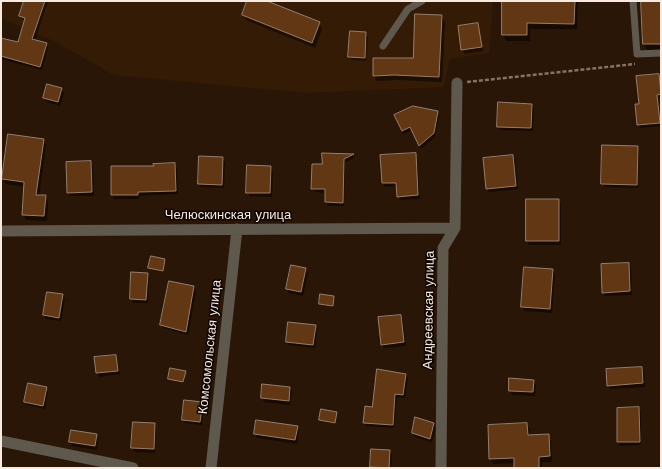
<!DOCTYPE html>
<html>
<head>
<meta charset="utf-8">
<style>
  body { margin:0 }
  #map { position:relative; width:662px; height:469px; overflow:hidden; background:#291606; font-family:"Work Sans",sans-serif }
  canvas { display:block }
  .frame { position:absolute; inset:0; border:2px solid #f8eae0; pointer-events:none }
</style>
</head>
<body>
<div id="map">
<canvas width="662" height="469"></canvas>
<div class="frame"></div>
</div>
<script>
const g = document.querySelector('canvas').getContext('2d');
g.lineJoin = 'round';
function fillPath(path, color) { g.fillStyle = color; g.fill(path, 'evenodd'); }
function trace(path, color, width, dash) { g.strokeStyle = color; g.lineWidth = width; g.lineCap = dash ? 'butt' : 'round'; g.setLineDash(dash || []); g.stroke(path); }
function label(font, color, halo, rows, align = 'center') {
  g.font = font + ' "Work Sans",sans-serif'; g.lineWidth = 3; g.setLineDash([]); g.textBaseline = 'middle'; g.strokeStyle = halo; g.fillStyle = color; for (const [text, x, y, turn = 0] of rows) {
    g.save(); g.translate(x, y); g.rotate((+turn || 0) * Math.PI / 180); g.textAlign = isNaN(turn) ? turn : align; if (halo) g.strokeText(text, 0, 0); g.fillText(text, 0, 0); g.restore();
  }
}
fillPath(new Path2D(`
  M1,1H493L489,53L450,59L444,87L306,93L114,75L56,42L1,18Z`), '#341b06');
fillPath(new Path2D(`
  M25,1H48L35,40L46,44L48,47L42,70L1,59V39L19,43L25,21L20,16Z
  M248,1H264L319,23L322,29L315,48L246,20L243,14Z
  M503,1H578L577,29H530V41H506L503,35Z
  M642,1H661V54L650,55L644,44Z
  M442,16L445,22L442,82L397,80L377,81L374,76L414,59Z
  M478,24L483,51L464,54L459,26Z
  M365,33L368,37L366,61L352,60L350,57Z
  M658,75L661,86V98H658L661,126L640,128L638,124Z
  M61,89L64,93L60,106L47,102L44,98Z
  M531,104L534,108L533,131L500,130L498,126Z
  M437,112L439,115L435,137L421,149L412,130L404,134L402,131Z
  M43,140L46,145L39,196H45L48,202L47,221L26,220L23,214L25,187L6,184L3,178Z
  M637,147L639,151L638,188L605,187L602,184Z
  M323,154L353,155L355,158L345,162L344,206H328L326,202V193L315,192L312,189L323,165Z
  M415,154L417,158L420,199L400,200L397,186L385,187L383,183L381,156Z
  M513,156L515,159L518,189L489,192L487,189Z
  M222,158L225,162L224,188L201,187L199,184Z
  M90,162L93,166L94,196H70L68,193Z
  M175,164L177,168L178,194L139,196V199H114L112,195Z
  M270,167L273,171L272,197L250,196L247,192Z
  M559,200L561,203V245H529L527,241Z
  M165,259L163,272L150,269V268Z
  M629,264L631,267L632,295L605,296L603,292Z
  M306,269L308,273L303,296L289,293L287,289Z
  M552,270L555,274L552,313L525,311L522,307Z
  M147,274L149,277L148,303H133L131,299Z
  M194,287L196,291L188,335L163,328L161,325Z
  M62,295L65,299L61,321L46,319L44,315Z
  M334,297V307L321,305L320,304Z
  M401,316L403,320L406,346L384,348L382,344Z
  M315,326L317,330L315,348L289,345L287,342Z
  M116,356L120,374L99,377L96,358Z
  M642,368L644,372L645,387L610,389L608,385Z
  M185,372L184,383L169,379Z
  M406,374L408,378L405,398L397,397L394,428L366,426L364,423L372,408Z
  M533,381L536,384L535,396L512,395L510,391Z
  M263,385L290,388L292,391L290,405L264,402L262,398Z
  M46,388L48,392L45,409L27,405L25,401Z
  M202,403L204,407L202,425L185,423L183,419Z
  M639,408L641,412V445L620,446L618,442Z
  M336,413L335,424L320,420Z
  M257,421L297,427L299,430L297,444L257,438L255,434Z
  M154,424L156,427L155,453L135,452L132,448Z
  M434,424L436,427L432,442L415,437L413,433Z
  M527,424L530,430V436L548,435L551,441L552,462H542V468H515V463L493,464L490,459Z
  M96,435L98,439L97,450L72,446L70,442Z
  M390,451L392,455L391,468H372L371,466Z`), '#0007');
const building = new Path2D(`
  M24,1H45L32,39L47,43L40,67L1,56V38L18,42L25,18L19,16Z
  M247,1H267L320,22L312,43L242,15Z
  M502,1H575L574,24L527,23V35H502Z
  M641,1H661V44H643Z
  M415,14L442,15L439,77L394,75L373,76V58H413Z
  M478,23L482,47L461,50L458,26Z
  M350,31L366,32L365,58L348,57Z
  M659,74L661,94L657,95L660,123L637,125L635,104H639L636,76Z
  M47,84L62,88L58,102L43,98Z
  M498,102L532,104L531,128L497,127Z
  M413,106L438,111L434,133L419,146L410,127L402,131L394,115Z
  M8,134L44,139L36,195H46L44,216L22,215L24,182L2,179Z
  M602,145L638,146L637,185L601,184Z
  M322,153L354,154L344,159L343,203L325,202V189H311L312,164H322Z
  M416,153L418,195L397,197L396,183H382L380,155Z
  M513,155L516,186L486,189L483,158Z
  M199,156L223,157L222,185L198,184Z
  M91,161L92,192L67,193L66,162Z
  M175,163L176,191L138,192V195H111V166H154L153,164Z
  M247,165L271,166L270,193H246Z
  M526,199H559V241H526Z
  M151,256L165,259L163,271L148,268Z
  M629,263L630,291L602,293L601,264Z
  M291,265L306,268L301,292L286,289Z
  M524,267L553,269L550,309L521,307Z
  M131,272L148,273L146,300L130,299Z
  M169,281L194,286L186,332L160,325Z
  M47,292L63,294L59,318L43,315Z
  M320,294L334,296L333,306L319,304Z
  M401,315L404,342L381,345L378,317Z
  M288,322L316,325L313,345L286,342Z
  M116,355L118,371L96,373L94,357Z
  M642,367L643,383L607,386L606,369Z
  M170,368L186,371L183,382L168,379Z
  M377,369L406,374L403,395L395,394L393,425L363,423L365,406L372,407Z
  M509,378L534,380L533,392L509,391Z
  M28,383L47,387L43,406L24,402Z
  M262,384L290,387L289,401L261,398Z
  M184,400L203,402L200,422L182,420Z
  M639,407L640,442H617V408Z
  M321,409L337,412L335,423L319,420Z
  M415,417L434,423L430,439L412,433Z
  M256,420L298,426L295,440L254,434Z
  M133,422L155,423L154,449L131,448Z
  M527,423L528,435L549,434L550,456L539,457V468H514V458L489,459L488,425Z
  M71,430L97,434L95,446L69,442Z
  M371,449L390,450L389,468L370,467Z`);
fillPath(building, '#623814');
trace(building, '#967d6b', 1);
trace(new Path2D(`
  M467,82L635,64`), '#837265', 2.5, [4, 2]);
trace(new Path2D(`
  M633,1L637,54L661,53
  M383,46L408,9L422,1`), '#5e584d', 7);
trace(new Path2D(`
  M1,231L455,228
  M1,441L133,468
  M211,468L237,229
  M441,468L443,248L455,228L457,83`), '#5e584d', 11);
label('13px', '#f8eae0', '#0c0501', [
  ["Челюскинская улица",228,215],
  ["Андреевская улица",429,310,-89],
  ["Комсомольская улица",210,347,-84]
]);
</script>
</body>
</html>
